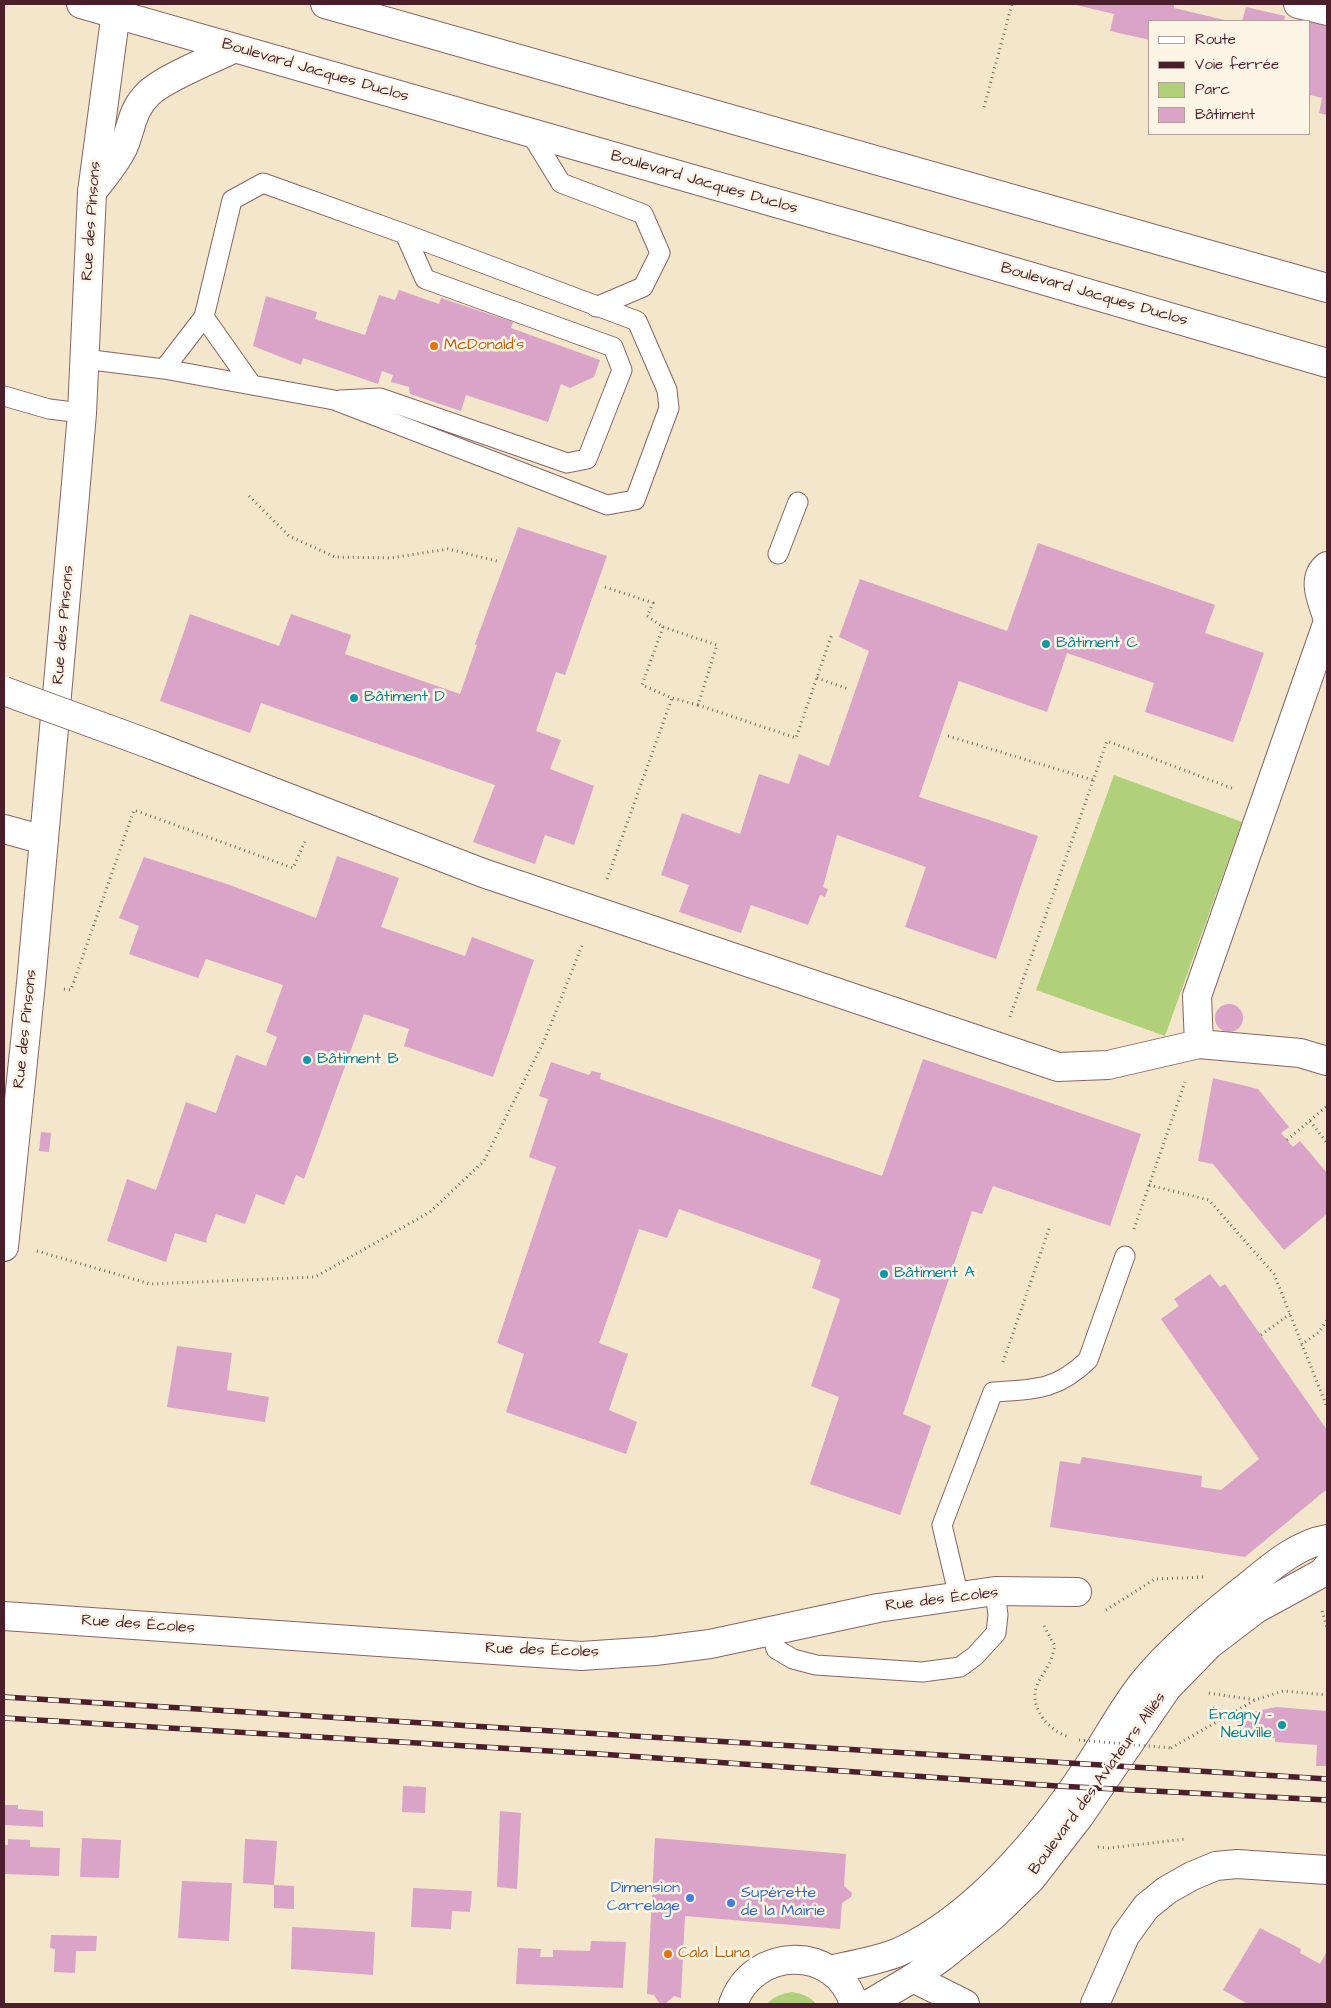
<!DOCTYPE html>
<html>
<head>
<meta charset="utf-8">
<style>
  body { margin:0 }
  #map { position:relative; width:1331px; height:2008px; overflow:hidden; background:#f4e6cb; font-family:"Architects Daughter",sans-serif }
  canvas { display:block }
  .frame { position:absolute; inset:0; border:5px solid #4a1f2b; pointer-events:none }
  .legend { position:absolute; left:1148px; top:20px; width:162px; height:115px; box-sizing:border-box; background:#fcf5e5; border:1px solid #b59f9b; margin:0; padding:6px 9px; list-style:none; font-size:15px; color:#4a1f2b }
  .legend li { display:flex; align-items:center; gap:10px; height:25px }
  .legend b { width:25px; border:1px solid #b59f9b }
</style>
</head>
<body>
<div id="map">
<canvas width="1331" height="2008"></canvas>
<div class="frame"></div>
<ul class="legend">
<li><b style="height:6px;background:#fff"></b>Route</li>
<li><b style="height:6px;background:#4a1f2b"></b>Voie ferrée</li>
<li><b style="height:14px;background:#b0d17a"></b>Parc</li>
<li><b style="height:14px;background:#d9a4c7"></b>Bâtiment</li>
</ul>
</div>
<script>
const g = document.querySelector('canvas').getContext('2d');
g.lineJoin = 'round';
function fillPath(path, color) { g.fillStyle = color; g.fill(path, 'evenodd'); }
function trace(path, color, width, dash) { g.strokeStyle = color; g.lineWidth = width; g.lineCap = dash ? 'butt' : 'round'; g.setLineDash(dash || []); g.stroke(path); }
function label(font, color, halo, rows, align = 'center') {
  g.font = font + ' "Architects Daughter",sans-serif'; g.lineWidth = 5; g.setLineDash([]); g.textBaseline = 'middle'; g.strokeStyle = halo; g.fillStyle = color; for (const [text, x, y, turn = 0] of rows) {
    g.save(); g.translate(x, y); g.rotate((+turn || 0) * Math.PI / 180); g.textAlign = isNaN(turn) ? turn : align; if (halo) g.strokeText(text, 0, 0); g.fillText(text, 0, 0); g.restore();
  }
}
fillPath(new Path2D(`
  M1114,775L1242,822L1165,1036L1036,990Z
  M792,1992C802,1994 810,1996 816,2004H767C774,1996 782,1994 792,1992Z`), '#b0d17a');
fillPath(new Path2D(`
  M1072,4H1174V8L1229,21H1150V40L1110,31L1114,14Z
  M1246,7L1285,16L1284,21H1242Z
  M1310,22L1327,26V115L1319,113L1322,98L1310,95Z
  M399,290L439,304L441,298L513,322L511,328L600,360L594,377L570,388L561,384L548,422L466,395L461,411L410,394L409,387L391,382L393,375L382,371L378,384L303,358L301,365L253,346L266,296L317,312L315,319L365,335L379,295L395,300Z
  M518,527L607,556L565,675L556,672L536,731L561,740L550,769L594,786L574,845L545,835L535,864L473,842L495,785L261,703L250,733L160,701L190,614L279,646L291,614L351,635L345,654L460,694L477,645L475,644Z
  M1038,543L1215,605L1205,633L1264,653L1233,742L1145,712L1154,683L1067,653L1047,712L959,681L919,797L1038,836L996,959L905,927L926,867L837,835L823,887L828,889L825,897L820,895L808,925L751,905L741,933L679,912L689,885L661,875L682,813L740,834L759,774L789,784L799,754L829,766L869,651L839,637L860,579L1007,631Z
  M337,856L399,878L381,927L465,956L472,937L534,960L493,1077L404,1046L409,1029L364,1014L304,1179L296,1175L284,1205L256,1194L245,1224L216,1214L206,1240L207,1243L175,1233L166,1262L107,1241L127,1179L156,1190L186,1102L216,1113L236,1055L266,1066L277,1037L266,1032L283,985L206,959L198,978L129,954L139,926L119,918L144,857L230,885L316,918Z
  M1215 1018a14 14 0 1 1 28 0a14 14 0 1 1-28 0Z
  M923,1059L1141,1134L1110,1226L993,1186L982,1214L972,1211L903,1414L931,1426L900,1515L810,1484L839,1397L811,1386L840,1299L812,1288L821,1260L679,1209L667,1238L639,1229L599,1343L628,1354L609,1410L637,1422L626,1454L506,1412L524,1354L497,1343L556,1167L529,1157L548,1099L539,1096L551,1062L589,1075L592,1071L601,1073L600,1079L882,1176Z
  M1213,1078L1258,1089L1289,1127L1281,1133L1293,1147L1300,1141L1327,1173V1214L1284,1250L1213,1164L1198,1161Z
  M41,1132L51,1133L49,1152L39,1151Z
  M1210,1274L1220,1287L1225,1284L1327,1430V1489L1245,1557L1050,1527L1060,1461L1080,1464L1082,1457L1202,1476L1201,1487L1221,1490L1259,1459L1161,1319L1179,1306L1174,1299Z
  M177,1346L232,1353L227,1390L269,1397L265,1422L167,1407Z
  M1276,1707L1327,1711V1766H1316L1317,1745L1275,1742V1738L1236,1736L1238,1715Z
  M403,1786L426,1787L425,1813L402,1812Z
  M4,1805H18V1809L43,1811V1827L4,1825Z
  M500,1811L521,1813L517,1889L497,1887Z
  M82,1838L121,1840L119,1878L80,1877Z
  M655,1838L846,1854L844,1886L852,1893L851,1897L842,1903L840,1929L685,1916L681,1998L674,1996L665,2004H660L654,1995L647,1994Z
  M8,1839L30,1840V1847L60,1848L59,1876L4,1874V1845H8Z
  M245,1839L277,1841L274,1885L294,1886V1909L274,1908V1885L243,1883Z
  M182,1881L232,1883L229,1941L178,1938Z
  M413,1888L472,1891L470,1912L452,1911L451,1929L411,1927Z
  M292,1927L375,1932L373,1975L291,1969Z
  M1260,1928L1301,1949L1300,1953L1320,1964L1327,1951V2004H1248L1223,1990Z
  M51,1935L97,1936L96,1951H76L75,1973L54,1972L55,1949L50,1948Z
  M591,1941L626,1942L623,1988L516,1984L518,1948L541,1949L540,1957H553V1950L590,1951Z`), '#d9a4c7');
const service = new Path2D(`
  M531,134L561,183L643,214L660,253L643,287L596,307
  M204,317L252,385
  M84,359L164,369L334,400L607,505L635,500L669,408L667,390L637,321L405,234L263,183L232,200L204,317L164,369
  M4,396L49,409L82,413
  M340,400L380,398L567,463L587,459L622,370L613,347L425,279L405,234
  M778,554L798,502
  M959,1597L942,1525L993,1392C1034,1389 1056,1391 1088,1360L1125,1256
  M771,1631L776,1649L793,1659L816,1665L922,1672L960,1667L975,1656L996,1633L998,1615L995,1591`);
const pedestrian = new Path2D(`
  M1327,566C1311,579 1322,600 1327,617
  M152,745L483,873L1058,1067L1108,1065L1199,1044L1300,1053L1327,1061
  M1199,1044L1197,996L1327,624`);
const minor = new Path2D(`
  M1298,4L1327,11
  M4,829L44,840
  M4,1247L31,983L75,495L82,413L92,192L117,4
  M4,1616L581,1656L655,1651L710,1644L878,1608L995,1591L1077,1592
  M913,1978L965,2004
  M1095,2004L1125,1936L1146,1907L1167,1890L1192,1876L1216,1866L1237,1864L1327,1870`);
const secondary = new Path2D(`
  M829,1970C852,1965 877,1961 899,1952C975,1917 1041,1838 1086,1770C1105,1742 1121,1711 1142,1684C1171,1648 1208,1618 1244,1589C1268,1570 1296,1544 1327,1539
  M733,2004C753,1946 836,1944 854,2004
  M869,2004L913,1978L942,1957L994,1915L1031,1879L1079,1817L1167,1688L1210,1644L1256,1609L1322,1573L1327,1567`);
const primary = new Path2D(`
  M81,4L888,235L1327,363
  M325,4L1327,288
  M92,192C103,178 115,164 123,148C132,128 131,110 149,93C166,77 213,59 235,48`);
trace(service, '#866563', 21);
trace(pedestrian, '#866563', 30);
trace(minor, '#866563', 30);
trace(secondary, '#866563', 30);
trace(primary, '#866563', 30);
trace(new Path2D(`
  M984,107L1012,4
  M249,496L289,536L335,557L391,558L448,549L497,561
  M605,587L653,603L647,616L663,627
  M663,627L717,645L698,705L672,698L642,685Z
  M817,678L848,689
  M698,705L796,738L832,634
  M948,736L1093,780
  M607,879L672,698
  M64,989L71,990L134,810L293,868L306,839
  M1010,1017L1107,741L1234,789
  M1310,1121L1327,1143
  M1287,1140L1327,1106
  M1149,1185L1209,1200L1274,1274L1327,1407
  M1134,1229L1185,1082
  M37,1251L150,1284L315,1277L430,1212L484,1161L545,1039L583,943
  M1261,1335L1290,1314
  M1301,1345L1319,1332L1327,1320
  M1003,1362L1050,1226
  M1106,1610L1155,1579L1205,1577
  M1322,1611L1327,1627
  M1044,1626L1055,1646C1053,1652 1052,1659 1049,1664C1045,1672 1039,1679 1036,1688C1030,1708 1049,1731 1067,1736
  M1209,1693L1255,1700
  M1171,1748L1255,1700L1283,1691L1327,1695
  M1098,1847L1108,1848L1186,1839`), '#866563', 3, [1, 4]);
trace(service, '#fff', 19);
trace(pedestrian, '#fff', 28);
trace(minor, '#fff', 28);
trace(secondary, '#fff', 28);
trace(primary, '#fff', 28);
const rail = new Path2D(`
  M4,1697L1327,1779
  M4,1718L599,1754L1057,1786L1327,1800`);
trace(rail, '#4a1f2b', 5.5);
trace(rail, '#fcf5e5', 4, [11]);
const pedestrianBridge = new Path2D(`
  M4,691L152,745`);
trace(pedestrianBridge, '#866563', 30, []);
trace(new Path2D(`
  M1079,1740L1171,1748`), '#866563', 3, [1, 4]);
trace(pedestrianBridge, '#fff', 28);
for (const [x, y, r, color] of [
  [434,346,5,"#e8710a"],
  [1046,644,5,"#0f9aa8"],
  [354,698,5,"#0f9aa8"],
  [307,1060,5,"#0f9aa8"],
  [884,1274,5,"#0f9aa8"],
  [1282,1725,5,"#0f9aa8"],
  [690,1898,5,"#3f7fe0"],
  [731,1903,5,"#3f7fe0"],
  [668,1954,5,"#e8710a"]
]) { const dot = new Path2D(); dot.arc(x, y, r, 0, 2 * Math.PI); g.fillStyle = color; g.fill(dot); trace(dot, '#fcf5e5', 2); }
label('16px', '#4a1f2b', '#fcf5e5', [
  ["Boulevard Jacques Duclos",315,71,16],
  ["Boulevard Jacques Duclos",704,183,16],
  ["Rue des Pinsons",92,221,-86],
  ["Boulevard Jacques Duclos",1094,295,16],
  ["Rue des Pinsons",64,625,-85],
  ["Rue des Pinsons",26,1029,-84],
  ["Rue des Écoles",942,1600,-7],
  ["Rue des Écoles",138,1625,4],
  ["Rue des Écoles",542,1651,2],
  ["Boulevard des Aviateurs Alliés",1098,1784,-54]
]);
label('16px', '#c56008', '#fcf5e5', [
  ["McDonald's",444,346],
  ["Cala Luna",678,1954]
], 'left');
label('16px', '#0d838f', '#fcf5e5', [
  ["Bâtiment C",1056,644],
  ["Bâtiment D",364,698],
  ["Bâtiment B",317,1060],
  ["Bâtiment A",894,1274],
  ["Éragny -",1272,1716,"right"],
  ["Neuville",1272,1734,"right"]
], 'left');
label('16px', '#366cbe', '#fcf5e5', [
  ["Dimension",680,1889],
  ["Carrelage",680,1907],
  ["Supérette",741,1894,"left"],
  ["de la Mairie",741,1912,"left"]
], 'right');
</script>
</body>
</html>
